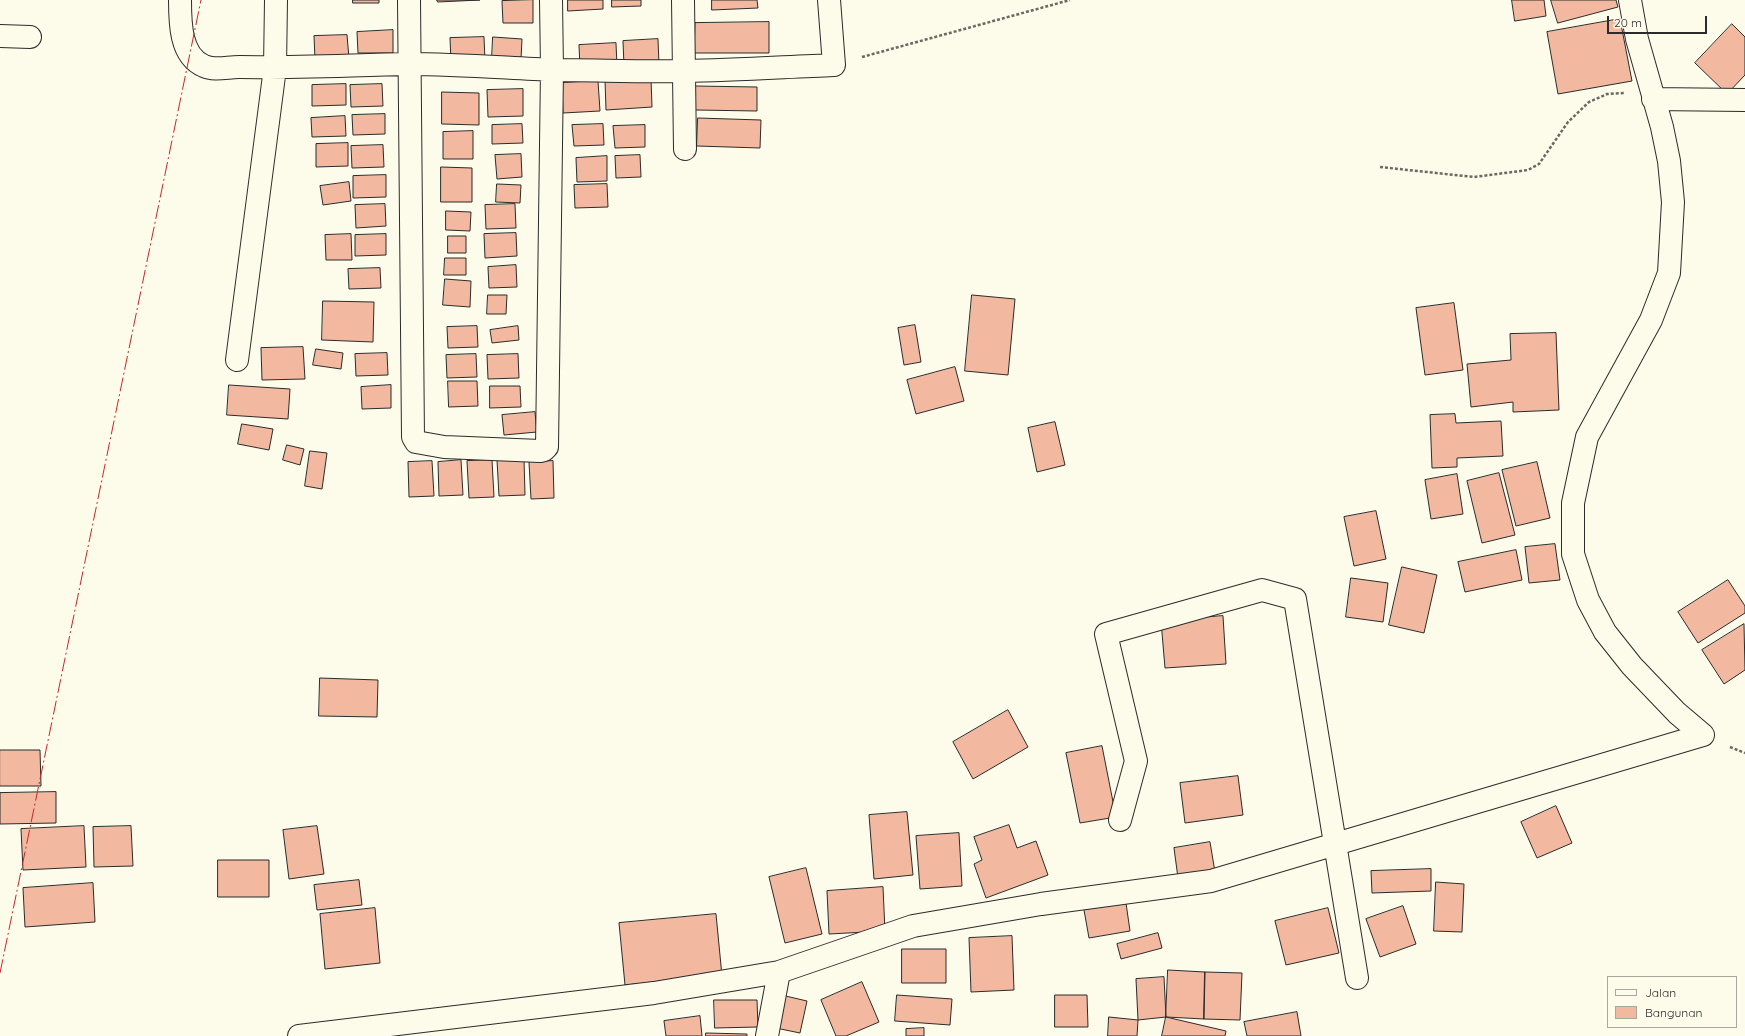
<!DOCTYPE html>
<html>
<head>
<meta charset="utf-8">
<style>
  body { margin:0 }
  #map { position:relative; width:1745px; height:1036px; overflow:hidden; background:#fdfbea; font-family:Quicksand,sans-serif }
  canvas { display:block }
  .legend { position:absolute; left:1607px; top:976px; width:130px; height:52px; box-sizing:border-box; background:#fdfbea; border:1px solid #a9a89e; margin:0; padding:5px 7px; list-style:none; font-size:12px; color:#2b2b2b }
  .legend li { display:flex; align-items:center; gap:8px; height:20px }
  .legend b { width:20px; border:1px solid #a9a89e }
  .scale { position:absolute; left:1607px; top:16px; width:100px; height:18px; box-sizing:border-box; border:2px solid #2b2b2b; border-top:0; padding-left:5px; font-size:12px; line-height:14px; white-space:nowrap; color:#2b2b2b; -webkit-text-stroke:3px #fdfbea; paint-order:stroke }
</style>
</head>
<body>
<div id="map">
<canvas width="1745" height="1036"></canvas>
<ul class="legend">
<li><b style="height:5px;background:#fdfbea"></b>Jalan</li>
<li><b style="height:11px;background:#f2b8a0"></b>Bangunan</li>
</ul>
<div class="scale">20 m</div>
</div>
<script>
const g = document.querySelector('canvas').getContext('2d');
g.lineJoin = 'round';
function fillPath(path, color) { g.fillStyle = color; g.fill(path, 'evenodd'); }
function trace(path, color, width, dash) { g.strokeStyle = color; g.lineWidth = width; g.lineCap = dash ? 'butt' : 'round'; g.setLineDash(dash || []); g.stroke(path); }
const building = new Path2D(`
  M353,0H379V3H353Z
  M437,0H480L438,2Z
  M533,0V23H503L502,1Z
  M568,0H603V9L568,11Z
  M612,0H641V6L612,7Z
  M712,0H757L758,8L712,10Z
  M1512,0H1544L1546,16L1515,21Z
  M1551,0H1616L1618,7L1558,23Z
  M1620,19L1632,81L1558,94L1547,32Z
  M769,22V53H694L695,23Z
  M1732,24L1745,37V75L1727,94L1695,63Z
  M393,30V53H358L357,32Z
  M347,35L349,58L315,59L314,36Z
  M484,37L485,60L451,61L450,38Z
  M493,37L522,39L521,59L492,58Z
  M658,39L659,65L624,66L623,41Z
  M616,43L617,66L580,68L579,45Z
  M651,79L652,107L606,110L605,80Z
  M598,81L600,111L563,113L562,83Z
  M346,84V105L312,106V85Z
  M382,84L383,106L351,107L350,85Z
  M695,86L757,87V111L695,110Z
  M523,89V116L488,117L487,90Z
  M442,92L479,93V125L442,124Z
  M385,114V134L353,135L352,115Z
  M345,116L346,136L312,137L311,118Z
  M698,118L761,120L760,148L697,146Z
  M522,124L523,143L492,144V125Z
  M603,124L604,145L574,146L572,125Z
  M645,125V147L615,148L613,126Z
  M473,131V159H443V132Z
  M348,143V166L316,167V144Z
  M383,145L384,167L352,168L351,146Z
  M521,154L522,177L497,179L495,155Z
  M640,155L641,177L616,178L615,156Z
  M607,156V181L577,182L576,158Z
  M441,167L472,168V202H441Z
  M386,175V197L353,198V176Z
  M349,182L351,201L323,205L320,186Z
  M497,184L521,185L520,203L496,202Z
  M607,184L608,207L575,208L574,185Z
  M385,204L386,226L356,228L355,205Z
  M515,204L516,228L486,229L485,205Z
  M446,211L471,212L470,231L446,230Z
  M516,233L517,256L485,258L484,234Z
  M351,234L352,260H326L325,235Z
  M386,234V255L355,256V235Z
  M448,236H466V253H448Z
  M445,258H466V275H444Z
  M516,265L517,287L489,288L488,267Z
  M380,268L381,288L349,289L348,269Z
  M445,279L471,281L470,307L443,305Z
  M488,295H507L506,314H487Z
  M972,295L1015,299L1008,375L965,371Z
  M323,301L374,302L373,342L322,340Z
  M1454,303L1463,370L1425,375L1416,308Z
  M915,325L921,362L904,365L898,328Z
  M477,326L478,347L448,348L447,327Z
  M518,326L519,340L492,343L490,330Z
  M1556,333L1559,410L1513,412V402L1471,407L1467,364L1511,360L1510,334Z
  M303,347L305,379L262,380L261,348Z
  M316,349L343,353L341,369L313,365Z
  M387,353L388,375L356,376L355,354Z
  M476,354L477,377L447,378L446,355Z
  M518,354L519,378L488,379L487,355Z
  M955,367L964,401L916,414L907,380Z
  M448,381H477L478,406L449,407Z
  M229,385L290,389L288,419L227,415Z
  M391,385V408L362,409L361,387Z
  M490,386H520L521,407L490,408Z
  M535,412L537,432L504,435L502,415Z
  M1455,414L1456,423L1501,421L1503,456L1457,458V467L1432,468L1430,415Z
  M1055,422L1065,465L1037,472L1028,428Z
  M242,424L273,429L269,450L238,444Z
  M287,445L304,449L300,465L283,460Z
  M310,451L327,453L322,489L305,486Z
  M524,459L525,495L499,496L497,460Z
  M461,460L463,495L439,496L438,462Z
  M492,460L494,497L469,498L467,461Z
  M432,461L434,496L409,497L408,462Z
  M553,461L554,498L531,499L529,462Z
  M1537,462L1550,518L1516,526L1502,470Z
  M1499,473L1515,535L1482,543L1467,481Z
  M1457,474L1463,514L1431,519L1425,480Z
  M1376,511L1386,559L1354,566L1344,517Z
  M1555,544L1560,580L1529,583L1525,547Z
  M1516,550L1522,580L1465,592L1458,562Z
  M1402,567L1437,575L1424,633L1389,625Z
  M1351,578L1388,583L1383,622L1346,617Z
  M1728,580L1745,606V613L1698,643L1678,612Z
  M1223,616L1226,664L1165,668L1161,621Z
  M1744,624L1745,670L1724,684L1702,650Z
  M320,678L378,680L377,717L319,716Z
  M1008,710L1028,747L973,779L953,742Z
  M1102,746L1116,817L1080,823L1066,753Z
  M0,750H40L41,786H0Z
  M1238,776L1243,815L1185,823L1180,783Z
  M56,792V823L0,824V793Z
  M1556,806L1572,843L1537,858L1521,822Z
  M907,812L913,875L874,879L869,815Z
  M1009,825L1017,848L1036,841L1048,875L986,898L974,864L982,860L974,837Z
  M84,826L86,867L23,870L21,829Z
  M131,826L133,866L94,867L93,827Z
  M317,826L324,874L289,879L283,830Z
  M959,833L962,886L920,889L916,836Z
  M1210,842L1215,872L1178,878L1174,848Z
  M218,860H269V897H218Z
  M806,868L822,934L785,943L769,877Z
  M1431,869V891L1372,893L1371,871Z
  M359,880L362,905L317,910L314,885Z
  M1436,882L1464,884L1462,932L1434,931Z
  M93,883L95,922L25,927L23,888Z
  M883,887L885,931L829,934L827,891Z
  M1126,903L1130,931L1089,938L1084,910Z
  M1403,906L1416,944L1380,957L1366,919Z
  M375,908L380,963L325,969L320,914Z
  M1328,908L1339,953L1286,965L1275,921Z
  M716,914L722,976L625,985L619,923Z
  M1158,933L1162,948L1121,959L1117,944Z
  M1012,936L1014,990L971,992L969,938Z
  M902,949H946V983H902Z
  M1168,970L1205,972L1204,1019L1166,1017Z
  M1205,972L1242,973L1240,1020L1204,1019Z
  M1164,977L1166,1017L1138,1020L1136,979Z
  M862,982L879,1022L846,1036H836L821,1000Z
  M777,994L807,1001L800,1033L771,1027Z
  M897,995L952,999L950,1025L895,1021Z
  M1055,995H1087L1088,1027H1055Z
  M714,1000H757L758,1027L715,1028Z
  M1297,1012L1301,1036H1247L1244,1022Z
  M700,1016L702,1036H666L664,1021Z
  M1109,1017L1138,1020L1137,1036H1108Z
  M1166,1017L1226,1031L1225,1036H1162Z
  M924,1028V1036H906V1029Z
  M706,1033L747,1034V1036H706Z`);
fillPath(building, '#f2b8a0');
trace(building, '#2b2b2b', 1);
const minor = new Path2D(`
  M180,0C180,22 180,56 204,66C215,71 227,67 239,67C296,68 352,65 409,64C457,64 506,68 554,70C597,70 641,72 685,71C734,70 784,67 834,65L829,0
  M409,0L413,437L416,442L444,447L540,451L544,450L547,447L552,69L551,0
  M683,0L685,149
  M0,36L30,37
  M1653,99L1745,100
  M237,360L275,68L276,0
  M1120,820L1136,761L1106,634L1262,590L1295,599L1357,978
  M299,1036L654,993L779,972L913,926L1041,904L1211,881L1703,735L1677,713L1632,666L1605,632L1588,600L1573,554V503L1587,437L1651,320L1669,273L1673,202L1669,161L1662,127L1637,39L1630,0
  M767,1036L779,972`);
trace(minor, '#2b2b2b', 24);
trace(new Path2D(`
  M862,57L1070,0
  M1380,167L1474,177L1528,170L1539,164L1568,122L1589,102L1607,94L1624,93
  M1730,747L1745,753`), '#6a6964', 2.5, [3, 2]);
trace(minor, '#fdfbea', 22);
trace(new Path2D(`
  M0,973L201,0`), '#c62828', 1, [14, 3, 2, 3]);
</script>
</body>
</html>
